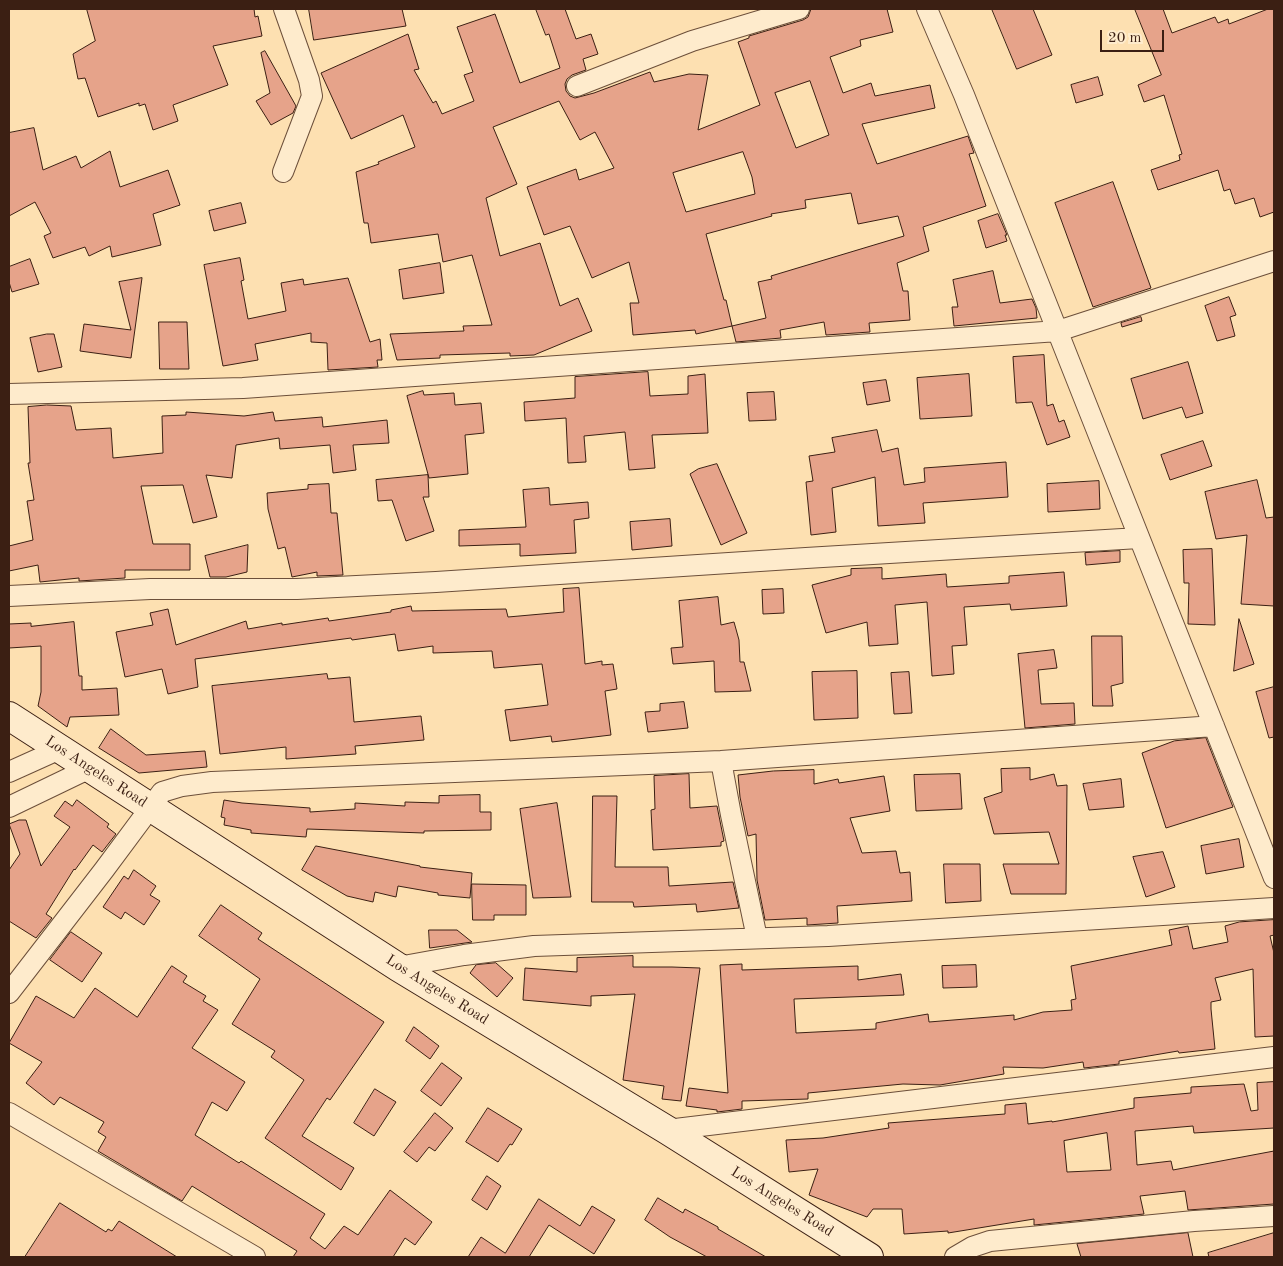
<!DOCTYPE html>
<html>
<head>
<meta charset="utf-8">
<style>
  body { margin:0 }
  #map { position:relative; width:1283px; height:1266px; overflow:hidden; background:#fde0b1; font-family:"Old Standard TT",serif }
  canvas { display:block }
  .frame { position:absolute; inset:0; border:10px solid #3b1f13; pointer-events:none }
  .scale { position:absolute; left:1100px; top:30px; width:64px; height:22px; box-sizing:border-box; border:2px solid #3b1f13; border-top:0; padding-left:6px; font-size:15px; line-height:18px; white-space:nowrap; color:#3b1f13; -webkit-text-stroke:4px #feebcc; paint-order:stroke }
</style>
</head>
<body>
<div id="map">
<canvas width="1283" height="1266"></canvas>
<div class="frame"></div>
<div class="scale">20 m</div>
</div>
<script>
const g = document.querySelector('canvas').getContext('2d');
g.lineJoin = 'round';
function fillPath(path, color) { g.fillStyle = color; g.fill(path, 'evenodd'); }
function trace(path, color, width, dash) { g.strokeStyle = color; g.lineWidth = width; g.lineCap = dash ? 'butt' : 'round'; g.setLineDash(dash || []); g.stroke(path); }
function label(font, color, halo, rows, align = 'center') {
  g.font = font + ' "Old Standard TT",serif'; g.lineWidth = 4; g.setLineDash([]); g.textBaseline = 'middle'; g.strokeStyle = halo; g.fillStyle = color; for (const [text, x, y, turn = 0] of rows) {
    g.save(); g.translate(x, y); g.rotate((+turn || 0) * Math.PI / 180); g.textAlign = isNaN(turn) ? turn : align; if (halo) g.strokeText(text, 0, 0); g.fillText(text, 0, 0); g.restore();
  }
}
const building = new Path2D(`
  M87,9H254L255,17L258,16L262,36L213,46L228,85L173,105L178,121L153,130L145,104L139,106V103L98,117L85,78L78,79L73,54L95,41Z
  M309,9H402L406,26L314,40Z
  M536,9H565L576,39L591,34L598,54L583,59L586,70L572,75L567,79L565,84L566,91L570,96L575,98L594,93L650,72L654,82L689,74L708,75L698,130L760,105L738,42L749,38V36L803,20L808,17L811,9H887L893,32L860,40L861,46L830,57L843,93L871,83L875,96L930,85L935,108L862,124L877,164L968,136L974,153L969,154L986,206L923,227L929,251L897,263L903,291H908L910,320L869,323L870,332L826,335L824,322L780,330L781,338L736,342L732,326L766,318L758,282L772,279L771,276L904,236L898,216L858,224L851,193L805,200L806,208L771,214L772,216L706,234L724,300H726L732,326L696,334L695,330L633,335L630,303H639L629,262L592,278L570,226L544,235L527,187L576,169L579,180L614,168L595,132L580,140L559,101L493,127L517,184L486,198L500,256L540,243L560,306L578,298L592,331L534,355L510,356V353L440,355V358L397,360L390,334L464,331L463,326L492,325L472,255L443,262L438,234L371,243L368,223H364L356,172L379,164L378,162L415,147L403,115L351,139L321,73L408,34L419,69L414,70L433,103L436,101L442,114L474,101L464,75L473,72L457,27L495,14L520,83L560,68L549,34L546,35ZM810,81L829,135L796,148L775,93ZM743,152L752,177L755,194L686,212L673,173Z
  M992,9H1033L1052,55L1017,69Z
  M1135,9H1163L1172,33L1215,17L1218,23L1228,19L1229,24L1268,9H1274V212L1260,217L1254,198L1235,204L1230,189L1224,191L1218,170L1158,190L1151,170L1180,160L1179,155L1182,154L1164,95L1144,102L1138,85L1161,75Z
  M265,51L296,106L293,113L271,125L256,101L270,93L261,53Z
  M1098,77L1103,95L1076,103L1071,85Z
  M34,128L43,170L76,156L81,168L110,151L120,187L168,170L180,205L153,214L161,245L112,257L110,246L89,256L85,247L53,258L44,236L51,233L35,202L9,216V133Z
  M1113,182L1151,288L1093,307L1055,203Z
  M241,203L246,223L214,231L209,211Z
  M998,214L1007,235H1005L1007,241L986,248L978,221Z
  M240,258L244,280L241,281L248,319L286,311L281,283L303,279L304,285L348,278L370,342L380,339L382,360H377L378,367L328,370L327,343L311,342V333L255,344L258,360L223,366L204,265Z
  M30,259L39,284L12,292L9,282V267Z
  M440,263L444,293L403,299L399,270Z
  M993,271L1000,303L1032,299L1036,308L1037,318L954,326L952,307H958L953,280Z
  M142,278L131,358L80,351L84,324L131,330L119,282Z
  M1229,297L1236,315L1230,317L1235,336L1217,341L1205,306Z
  M1141,317L1142,321L1122,327L1121,323Z
  M159,322H187L189,369H160Z
  M47,334H54L62,367L38,372L30,338Z
  M1044,355L1047,406L1053,404L1059,422L1064,420L1070,437L1047,445L1032,402L1016,403L1013,357Z
  M1188,362L1203,413L1186,418L1182,407L1143,419L1131,379Z
  M648,372L650,396L688,394V376L705,374L708,433L652,435L655,468L629,470L625,432L584,436L586,462L568,463L566,418L525,421L524,402L575,398V377Z
  M969,374L972,416L920,419L917,378Z
  M886,380L890,401L867,405L863,383Z
  M423,391L424,395L454,393L455,405L481,403L484,433L465,435L468,474L429,478L407,396Z
  M774,392L776,420L749,421L747,393Z
  M47,405L71,406L76,430L111,428L113,458L163,453L162,416L186,415V412L244,416L273,412L275,421L322,417L323,427L387,420L389,443L353,445L356,470L333,473L330,445L280,449L279,438L236,445L232,478L206,475L217,517L193,523L183,485L141,486L153,544H190V570H125V578L79,581V578L40,582L38,565L9,571V546L33,540L27,501L34,500L28,463H30L28,407Z
  M877,430L882,452L898,448L904,485L925,482L924,468L1006,462L1008,497L923,503L925,523L878,526L875,477L832,488L836,532L811,535L806,482L813,481L809,456L835,452L832,438Z
  M1203,441L1212,466L1170,480L1161,455Z
  M717,464L747,533L721,545L690,474L698,469Z
  M428,475L429,497H423L434,531L406,541L392,500L378,501L376,480Z
  M1257,480L1266,518L1274,517V606L1241,604L1247,535L1216,539L1205,492Z
  M1099,481L1100,509L1048,512L1047,484Z
  M329,484L331,513H337L343,575L317,576V572L292,577L285,547L278,549L268,509L267,493L308,489V485Z
  M549,488L550,505L588,502L589,518L574,520L576,553L520,556V544L459,546V530L526,527L523,490Z
  M670,519L672,546L632,550L630,522Z
  M248,545L247,572L226,577H210L205,556Z
  M1212,549L1215,625L1188,624L1189,583H1184L1183,550Z
  M1120,551V562L1086,565L1085,553Z
  M882,568V579L946,574L947,587L1009,583V576L1064,572L1067,606L1011,610L1010,604L964,607L967,645L952,646L954,674L932,676L927,602L895,605L898,644L869,646L867,622L826,633L812,585L851,575V569Z
  M579,588L585,664L602,661V665L613,664L617,689L605,691L611,735L552,742L551,736L510,741L505,710L548,705L542,664L494,668L492,651L433,653V646L398,651L395,634L352,640L351,638L195,659L198,687L168,694L162,669L125,677L116,632L153,625L150,613L168,609L176,645L246,621L248,629L282,623V625L328,618L329,621L391,612V610L411,606L412,611L506,609L508,617L564,612L563,589Z
  M783,589L784,613L763,614L762,590Z
  M718,597L721,625L734,622L739,640L740,662H744L751,691L715,692L714,661L673,664L671,648L683,647L679,601Z
  M1239,619L1254,664L1234,671Z
  M74,622L79,676H82V690L117,688L119,715L70,717L67,727L38,706L41,692V646L9,648V624L31,623V626Z
  M1092,636H1122L1123,683L1111,686L1113,706H1093Z
  M1054,650L1057,668L1038,670L1041,704L1074,703L1075,724L1025,728L1018,654Z
  M857,671L858,718L814,720L812,672Z
  M909,672L912,713L894,714L891,673Z
  M327,674L328,679L350,677L354,722L421,716L424,740L355,746L356,754L286,759V747L220,754L212,686Z
  M1274,687V737L1269,738L1256,692Z
  M684,702L688,728L648,732L645,712L660,711V704Z
  M111,729L146,755L205,751L207,767L139,773L99,748Z
  M1206,738L1233,807L1166,828L1142,753L1174,741Z
  M1030,768V780L1054,774L1057,786L1067,785L1066,894H1011L1003,864H1059L1049,832L994,834L984,798L1002,792L1001,769Z
  M814,770V784L838,779L839,783L884,776L890,811L850,818L862,853L896,851L900,873L910,872L912,901L837,906L838,923L807,925V918L765,920L757,880L756,834L748,836L740,797L738,775L773,771Z
  M689,774L690,808L717,806L724,841L721,842V846L653,850L651,810L655,809L654,776Z
  M960,774L962,809L916,811L914,775Z
  M1121,779L1124,807L1089,810L1083,784Z
  M480,795V812H491V830L424,831V833L307,829L306,837L251,833V830L224,825L225,818L221,817L224,800L242,803L310,808V812L355,809V803L405,806V802L439,803V796Z
  M593,796H617L615,867H668L669,886L733,882L739,908L697,912L696,904L634,907L633,902H592Z
  M77,800L109,824L107,827L116,834L102,852L93,845L75,870L74,869L46,914L52,918L36,938L9,921V870L20,854L9,824L19,820H26L41,866L70,827L54,816L65,801L72,806Z
  M557,803L571,897L533,898L520,809Z
  M1239,839L1244,867L1206,874L1201,846Z
  M316,846L420,866V867L472,873L470,898L438,895V893L398,886L396,897L375,892L373,902L347,896L302,870Z
  M1163,852L1175,887L1146,897L1133,857Z
  M944,864H980L981,901L946,903Z
  M134,870L156,886L150,895L160,901L144,925L125,912L121,919L103,907L124,876L128,879Z
  M472,884L526,885V915H494V920H473Z
  M221,905L262,933L258,939L384,1022L330,1100L327,1098L302,1136L354,1168L341,1190L265,1138L304,1080L271,1057L275,1051L232,1024L260,979L199,936Z
  M1274,920V935L1270,936L1274,953V1036L1255,1037L1253,969L1215,978L1221,1000L1211,1002V1009L1215,1049L1179,1053L1178,1051L1119,1061V1064L1084,1068L1083,1062L1043,1068L1003,1067L1004,1074L940,1085L903,1084L808,1093V1099L742,1101V1109L717,1112V1110L686,1106L689,1088L728,1093L720,965L742,964V970L858,966V980L901,974L904,995L794,999L796,1033L876,1029V1023L928,1014L929,1022L1014,1015V1020L1043,1012L1072,1010L1071,1000L1076,999L1071,966L1172,945L1169,930L1188,926L1193,949L1228,942L1225,926L1239,922Z
  M429,930H457L472,942L430,948Z
  M71,932L102,953L82,982L50,960Z
  M633,956V967H672L700,968L681,1101L662,1099L664,1086L623,1080L635,994L591,996V1006L523,1000L525,968L577,972V958Z
  M496,963L513,978L497,997L470,973L476,965Z
  M976,965L977,987L943,988L942,966Z
  M172,966L187,976L183,982L206,996L203,1001L218,1010L192,1048L245,1082L227,1111L212,1102L195,1135L239,1163L241,1161L325,1214L310,1238L325,1249L344,1226L358,1235L390,1190L432,1222L415,1245L405,1238L393,1257H293L297,1251L192,1186L182,1201L98,1151L106,1137L98,1132L104,1122L60,1097L54,1105L26,1083L42,1062L9,1043L36,996L74,1018L95,988L137,1017Z
  M414,1027L439,1046L430,1059L406,1041Z
  M442,1063L462,1078L441,1106L421,1091Z
  M1274,1082V1128L1194,1133L1193,1126L1135,1131L1137,1165L1171,1161L1173,1170L1274,1151V1204L1188,1210L1185,1191L1140,1196L1144,1214L1034,1225V1219L948,1233V1231L904,1234L902,1209H873L867,1217L809,1195L818,1169L789,1172L786,1140L823,1138L889,1128L888,1123L1005,1114V1105L1026,1103L1028,1124L1052,1121V1122L1134,1108V1098L1191,1093V1087L1244,1084L1251,1111L1258,1110L1257,1083ZM1107,1133L1111,1170L1067,1172L1064,1141Z
  M375,1089L396,1102L374,1136L354,1123Z
  M488,1108L522,1129L512,1145L510,1144L498,1162L466,1142Z
  M435,1113L453,1128L435,1151L429,1147L417,1162L404,1152Z
  M487,1176L501,1186L487,1210L472,1200Z
  M658,1198L683,1213L685,1209L718,1227V1229L766,1257H707L670,1237L645,1220Z
  M539,1199L580,1226L592,1206L615,1220L594,1254L549,1225L529,1257H468L481,1237L505,1253Z
  M60,1203L106,1232L108,1229L112,1231L119,1221L177,1257H25Z
  M1188,1233L1193,1257H1081L1077,1244Z
  M1274,1233V1257H1209L1208,1253Z`);
fillPath(building, '#e6a38a');
trace(building, '#3b1f13', 1);
const street = new Path2D(`
  M927,9L964,95L1274,878
  M577,86L692,41L799,9
  M283,172L312,96L309,80L284,9
  M9,394L243,388L1058,331L1274,261
  M9,596L150,589H297L436,582L806,558L1139,538
  M721,761L731,815L757,938
  M9,772L60,749
  M9,807L90,768
  M398,967L464,955L534,946L828,936L1274,908
  M9,993L104,870L162,792L182,786L212,782L721,761L1214,726
  M9,1113L255,1257
  M667,1130L1274,1057
  M955,1257L972,1247L990,1241L1194,1221L1274,1216`);
const secondary = new Path2D(`
  M9,716L398,967L667,1130L869,1257`);
trace(street, '#6c4f3a', 22);
trace(secondary, '#3b1f13', 30);
trace(street, '#feebcc', 20);
trace(secondary, '#feebcc', 28);
label('15px', '#3b1f13', '#feebcc', [
  ["Los Angeles Road",96,772,33],
  ["Los Angeles Road",437,990,32],
  ["Los Angeles Road",782,1202,32]
]);
</script>
</body>
</html>
